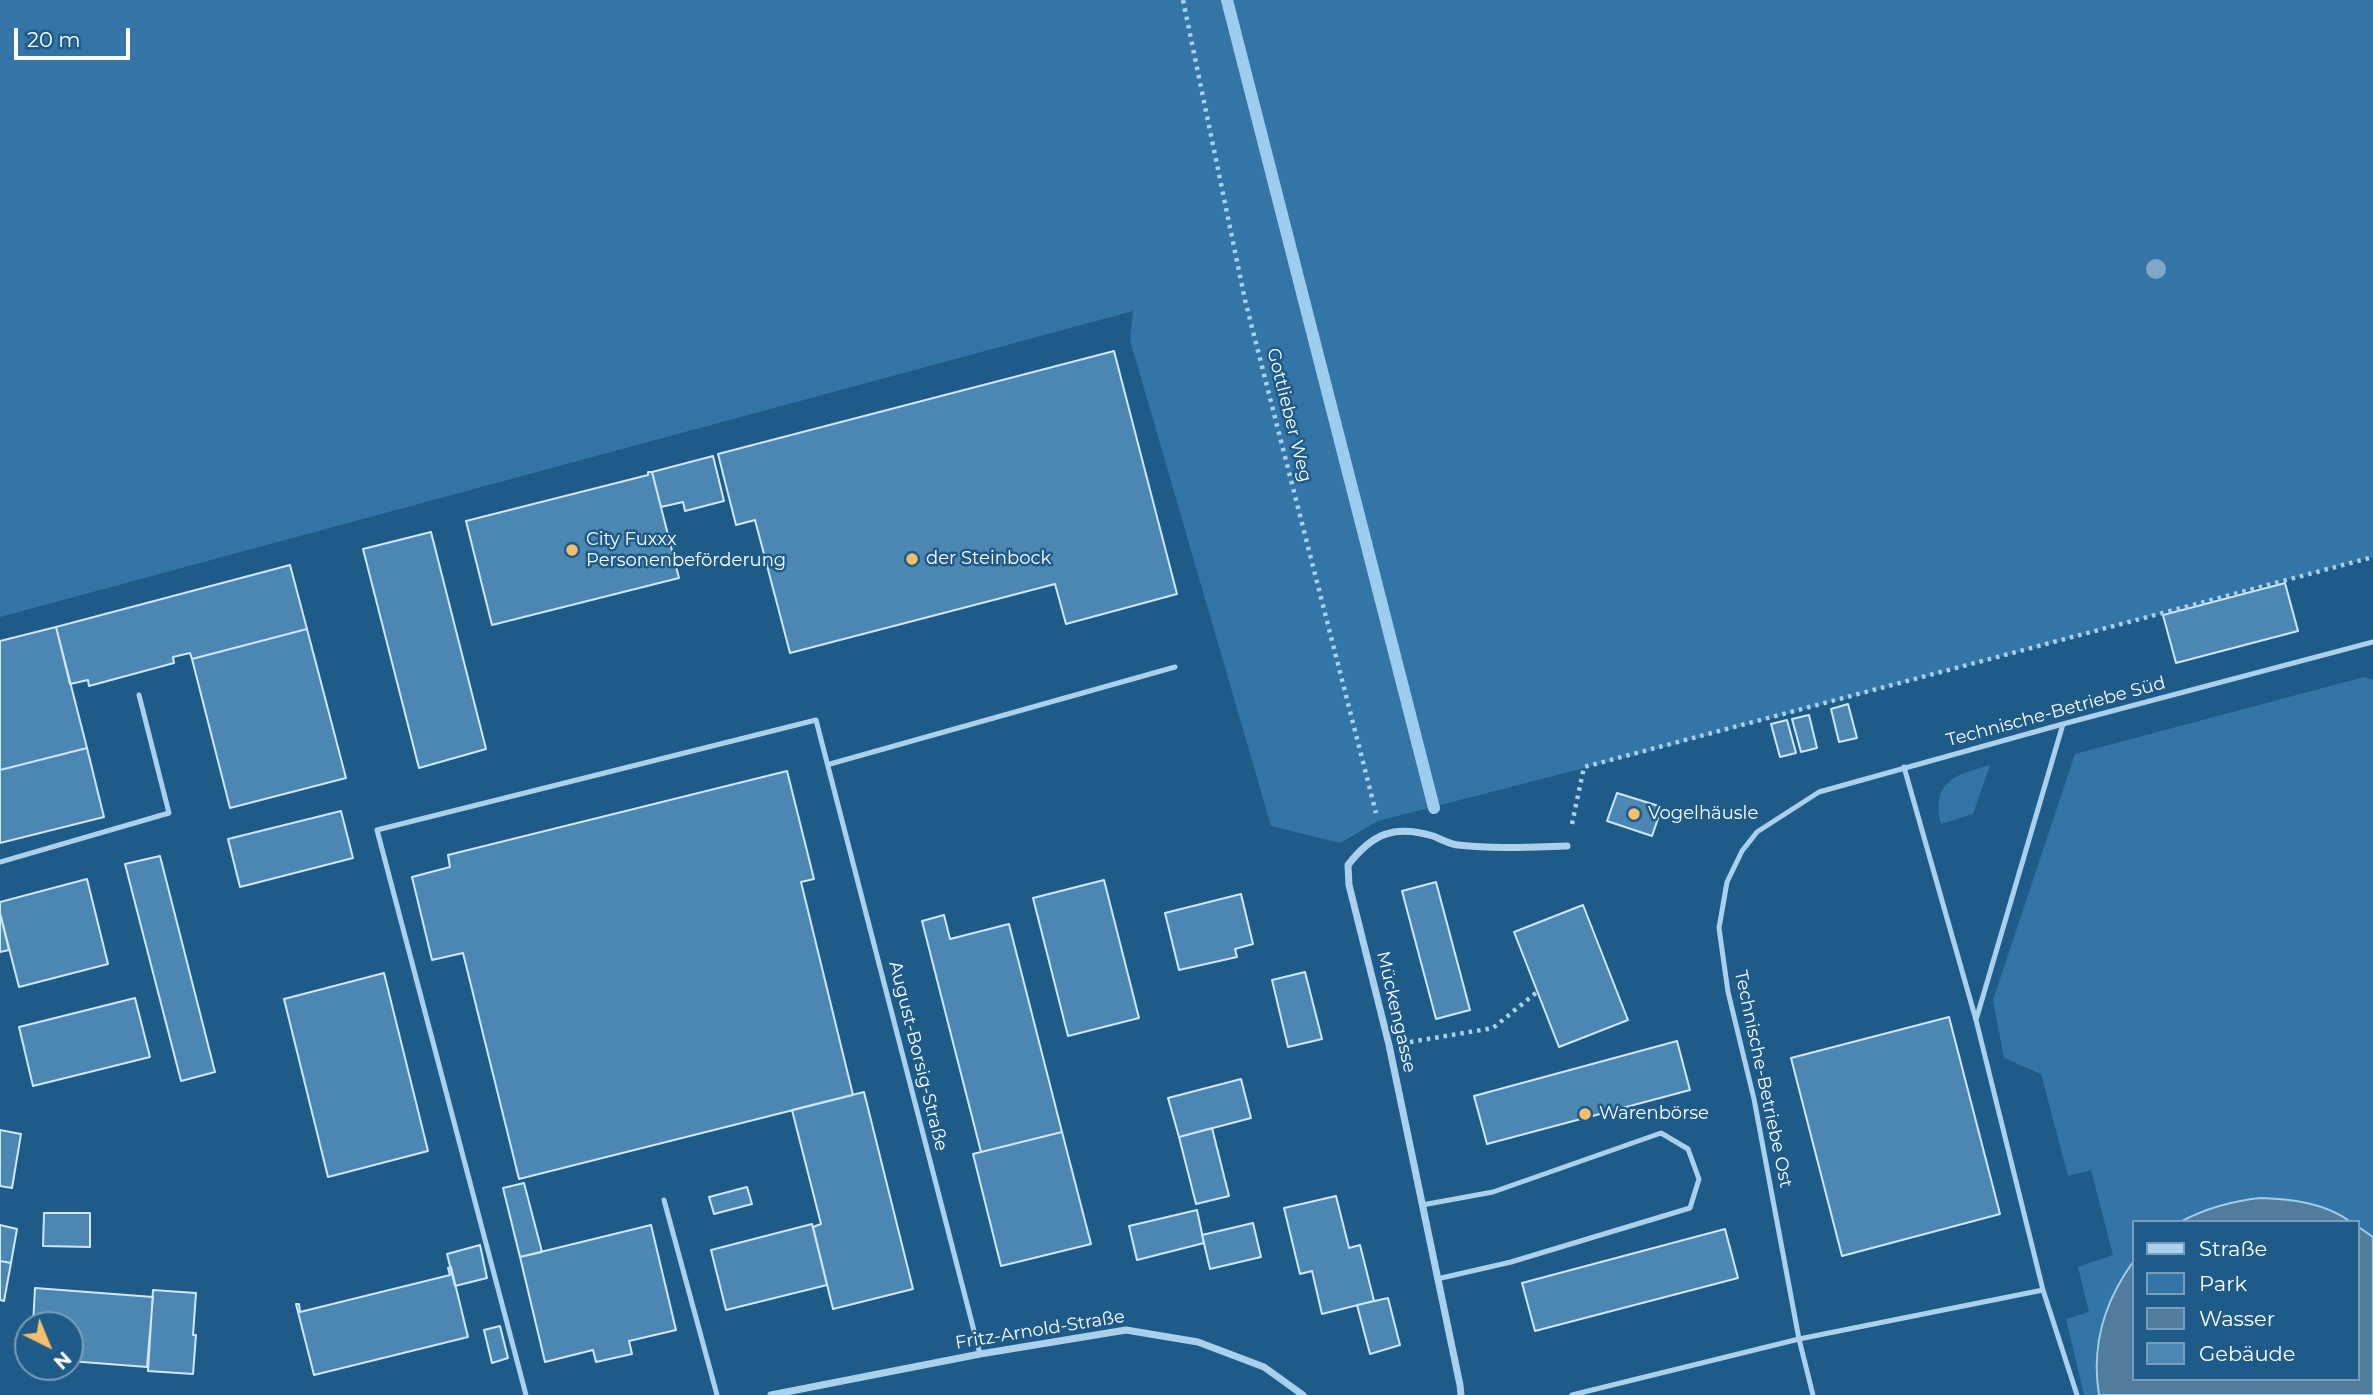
<!DOCTYPE html>
<html>
<head>
<meta charset="utf-8">
<style>
  body { margin:0 }
  #map { position:relative; width:2373px; height:1395px; overflow:hidden; background:#1f5b89; font-family:Montserrat,sans-serif }
  canvas { display:block }
  .legend { position:absolute; left:2132px; top:1220px; width:228px; height:161px; box-sizing:border-box; background:#1f5b89; border:2px solid #799db8; margin:0; padding:9px 12px; list-style:none; font-size:21px; color:#fff }
  .legend li { display:flex; align-items:center; gap:14px; height:35px }
  .legend b { width:35px; border:2px solid #799db8 }
  .north { position:absolute; left:14px; top:1311px; width:70px; height:70px; box-sizing:border-box; background:#1f5b89; border:2px solid #799db8; border-radius:50%; rotate:137deg; font-size:19px; font-weight:700; line-height:28px; text-align:center; color:#fff }
  .north::after { content:''; display:block; margin:auto; width:24px; height:32px; background:#f9be6a; clip-path:polygon(50% 0,100% 100%,50% 72%,0 100%) }
  .scale { position:absolute; left:14px; top:28px; width:116px; height:32px; box-sizing:border-box; border:4px solid #fff; border-top:0; padding-left:9px; font-size:21px; line-height:24px; white-space:nowrap; color:#fff; -webkit-text-stroke:5px #1f5b89; paint-order:stroke }
</style>
</head>
<body>
<div id="map">
<canvas width="2373" height="1395"></canvas>
<ul class="legend">
<li><b style="height:9px;background:#aad0eb"></b>Straße</li>
<li><b style="height:19px;background:#3375a6"></b>Park</li>
<li><b style="height:19px;background:#527c9c"></b>Wasser</li>
<li><b style="height:19px;background:#4c87b3"></b>Gebäude</li>
</ul>
<div class="north">N</div>
<div class="scale">20 m</div>
</div>
<script>
const g = document.querySelector('canvas').getContext('2d');
g.lineJoin = 'round';
function fillPath(path, color) { g.fillStyle = color; g.fill(path, 'evenodd'); }
function trace(path, color, width, dash) { g.strokeStyle = color; g.lineWidth = width; g.lineCap = dash ? 'butt' : 'round'; g.setLineDash(dash || []); g.stroke(path); }
function label(font, color, halo, rows, align = 'center') {
  g.font = font + ' Montserrat,sans-serif'; g.lineWidth = 5; g.setLineDash([]); g.textBaseline = 'middle'; g.strokeStyle = halo; g.fillStyle = color; for (const [text, x, y, turn = 0] of rows) {
    g.save(); g.translate(x, y); g.rotate((+turn || 0) * Math.PI / 180); g.textAlign = isNaN(turn) ? turn : align; if (halo) g.strokeText(text, 0, 0); g.fillText(text, 0, 0); g.restore();
  }
}
fillPath(new Path2D(`
  M0,0H1227L1393,647L1232,0H2373V557L1635,755L1378,821L1340,843L1271,826L1130,340L1133,311L0,617Z
  M2364,677L2373,680V1237L2357,1226V1222H2351L2344,1217L2202,1210L2180,1222H2133V1262L2120,1281L2102,1322L2096,1350L2099,1395H2084L2066,1319L2089,1312L2078,1267L2113,1255L2091,1170L2068,1176L2041,1074L2004,1058L1993,1000L2075,754Z
  M1990,765L1973,814L1941,824C1931,781 1955,775 1990,765Z`), '#3375a6');
const water = new Path2D(`
  M2261,1198C2292,1199 2325,1203 2351,1222H2180C2206,1208 2231,1201 2261,1198Z
  M2357,1226L2373,1237V1395H2099C2091,1346 2104,1302 2133,1262V1379H2357Z`);
fillPath(water, '#527c9c');
trace(water, '#9eccec', 2);
trace(new Path2D(`
  M1227,0L1434,808`), '#9eccec', 12);
const building = new Path2D(`
  M1114,351L1177,594L1066,624L1055,584L790,653L755,520L736,525L718,454Z
  M713,456L724,501L685,511L683,502L661,507L652,472Z
  M648,472H652L679,578L492,625L466,521L648,475Z
  M431,532L486,749L419,768L363,549Z
  M290,565L307,629L192,659L190,653L173,657L174,663L89,686L88,680L70,684L56,627Z
  M2285,583L2298,631L2176,663L2163,615Z
  M56,627L87,748L0,770V641Z
  M307,629L346,778L230,808L192,659Z
  M1848,704L1857,738L1839,742L1831,709Z
  M1809,715L1817,748L1801,752L1792,719Z
  M1787,720L1796,753L1780,757L1771,724Z
  M87,748L104,817L0,843V770Z
  M787,771L814,879L801,882L853,1095L519,1179L463,953L432,960L412,877L450,867L448,855Z
  M1617,793L1662,807L1652,836L1607,821Z
  M341,811L353,858L240,887L228,839Z
  M160,856L215,1072L181,1081L125,864Z
  M87,879L108,964L19,987L0,913V902Z
  M1104,880L1139,1018L1068,1036L1033,898Z
  M1436,882L1470,1010L1436,1019L1402,891Z
  M1241,894L1253,944L1235,949L1237,957L1179,970L1165,913Z
  M1583,905L1628,1020L1559,1047L1514,932Z
  M0,913L9,950L0,952Z
  M944,915L950,939L1009,924L1062,1132L981,1152L922,921Z
  M1305,972L1322,1039L1288,1047L1272,980Z
  M384,973L428,1151L328,1177L284,999Z
  M135,998L150,1057L33,1086L19,1027Z
  M1949,1017L2000,1214L1842,1256L1791,1058Z
  M1677,1041L1690,1090L1487,1144L1474,1096Z
  M1241,1079L1251,1118L1179,1137L1168,1098Z
  M864,1092L913,1289L833,1309L813,1227L821,1224L792,1110Z
  M1212,1128L1229,1196L1196,1204L1179,1137Z
  M0,1130L21,1134L12,1188L0,1186Z
  M1062,1132L1091,1244L1001,1266L973,1154Z
  M524,1183L542,1252L520,1257L503,1188Z
  M747,1187L752,1204L714,1214L709,1197Z
  M1336,1196L1349,1248L1360,1245L1374,1301L1322,1314L1312,1271L1300,1274L1284,1208Z
  M1197,1210L1204,1243L1137,1260L1129,1226Z
  M44,1213H90V1247L43,1246Z
  M1253,1223L1261,1257L1210,1269L1202,1235Z
  M812,1224L827,1285L726,1310L711,1250Z
  M0,1225L17,1229L11,1263L0,1261Z
  M651,1225L676,1330L629,1341L632,1354L596,1362L593,1350L545,1362L520,1257Z
  M1725,1229L1738,1278L1535,1331L1522,1283Z
  M480,1245L487,1278L455,1286L447,1254Z
  M0,1261L11,1263L4,1301L0,1300Z
  M451,1267L468,1337L314,1375L296,1304H299L300,1312L450,1275L448,1268Z
  M35,1288L153,1297L147,1367L70,1361V1325H33Z
  M153,1290L196,1293L193,1335H196L193,1374L148,1371Z
  M1388,1298L1400,1345L1370,1354L1357,1305Z
  M500,1326L508,1358L492,1363L484,1330Z`);
fillPath(building, '#4c87b3');
trace(building, '#cfe7f8', 2);
trace(new Path2D(`
  M1183,0L1245,300L1376,813
  M1572,824L1584,767L2373,557
  M1410,1042L1493,1028L1537,992`), '#aad0eb', 4.5, [3.5, 5]);
trace(new Path2D(`
  M830,764L1175,667
  M0,862L169,813L139,695
  M1976,1020L2063,724
  M664,1200L717,1395
  M1422,1205L1493,1192L1661,1133L1688,1149L1699,1179L1690,1208L1511,1262L1437,1279
  M2043,1290L2077,1395
  M526,1395L377,830L816,720L980,1354
  M1572,1395L1799,1339L2043,1290L1976,1020L1904,767
  M1813,1395L1799,1339L1754,1099L1728,992L1719,928L1727,882L1742,851L1757,832L1819,792L2063,724L2373,642`), '#aad0eb', 5);
trace(new Path2D(`
  M771,1395L980,1354L1126,1330L1198,1342L1264,1367L1303,1395
  M1461,1395L1460,1385L1389,1045L1349,885L1348,865C1372,834 1394,824 1433,836C1441,839 1449,844 1458,845C1494,849 1531,847 1567,846`), '#aad0eb', 7);
g.fillStyle = '#80a8c6';
for (const [x, y] of [
  [2156,269]
]) { g.beginPath(); g.arc(x, y, 10, 0, 2 * Math.PI); g.fill(); }
for (const [x, y, r, color] of [
  [572,550,7,"#f9be6a"],
  [912,559,7,"#f9be6a"],
  [1634,814,7,"#f9be6a"],
  [1585,1114,7,"#f9be6a"]
]) { const dot = new Path2D(); dot.arc(x, y, r, 0, 2 * Math.PI); g.fillStyle = color; g.fill(dot); trace(dot, '#1f5b89', 2.5); }
label('18px', '#fff', '#1f5b89', [
  ["Gottlieber Weg",1289,415,76],
  ["Technische-Betriebe Süd",2056,712,-15],
  ["Mückengasse",1396,1012,77],
  ["August-Borsig-Straße",918,1056,76],
  ["Technische-Betriebe Ost",1763,1079,78],
  ["Fritz-Arnold-Straße",1040,1330,-9]
]);
label('18px', '#fff', '#1f5b89', [
  ["City Fuxxx",586,540],
  ["Personenbeförderung",586,561],
  ["der Steinbock",926,559],
  ["Vogelhäusle",1648,814],
  ["Warenbörse",1599,1114]
], 'left');
</script>
</body>
</html>
